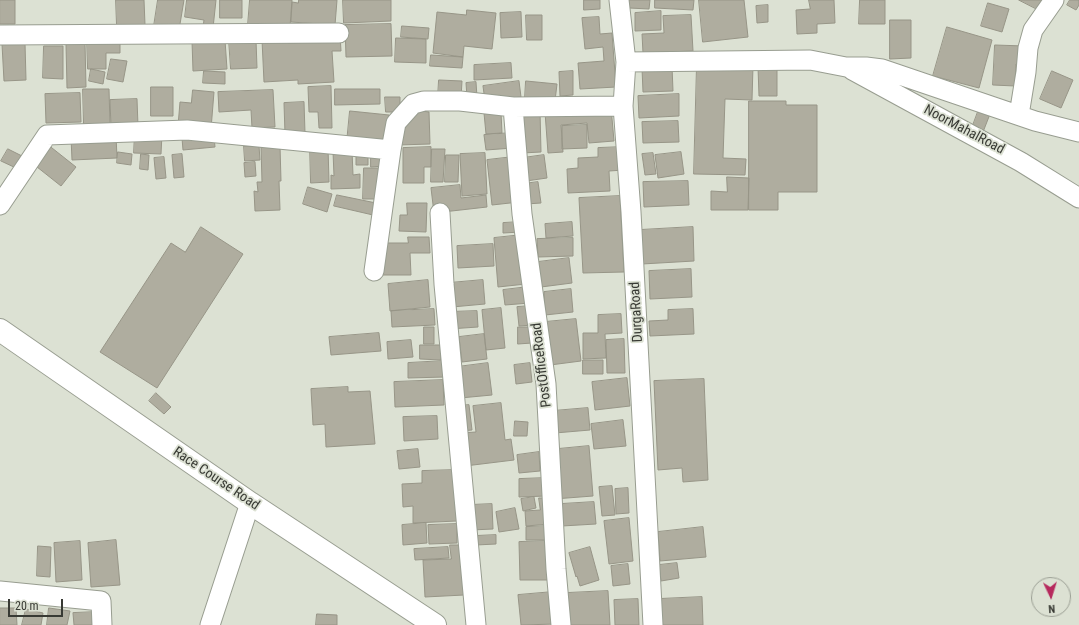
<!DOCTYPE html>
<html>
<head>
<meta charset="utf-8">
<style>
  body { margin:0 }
  #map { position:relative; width:1079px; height:625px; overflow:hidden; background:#dce1d3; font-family:"Roboto Condensed",sans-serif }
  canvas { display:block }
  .north { position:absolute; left:1031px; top:577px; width:40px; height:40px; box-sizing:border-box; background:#dce1d3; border:1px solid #9a9e93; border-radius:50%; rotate:176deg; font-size:11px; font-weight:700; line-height:16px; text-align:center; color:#383a34 }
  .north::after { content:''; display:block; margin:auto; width:14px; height:18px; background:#b6295d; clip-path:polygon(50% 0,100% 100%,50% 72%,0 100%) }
  .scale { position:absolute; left:8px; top:599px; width:55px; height:18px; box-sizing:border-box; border:2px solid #383a34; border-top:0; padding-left:5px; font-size:12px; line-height:14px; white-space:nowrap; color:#383a34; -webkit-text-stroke:3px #dce1d3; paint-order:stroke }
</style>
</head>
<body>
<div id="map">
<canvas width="1079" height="625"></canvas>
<div class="north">N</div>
<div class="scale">20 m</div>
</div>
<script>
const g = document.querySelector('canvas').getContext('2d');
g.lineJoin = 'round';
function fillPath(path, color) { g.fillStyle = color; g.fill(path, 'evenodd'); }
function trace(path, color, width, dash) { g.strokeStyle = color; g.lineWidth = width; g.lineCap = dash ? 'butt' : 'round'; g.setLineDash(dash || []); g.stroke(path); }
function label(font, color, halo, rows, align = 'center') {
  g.font = font + ' "Roboto Condensed",sans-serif'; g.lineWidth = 3.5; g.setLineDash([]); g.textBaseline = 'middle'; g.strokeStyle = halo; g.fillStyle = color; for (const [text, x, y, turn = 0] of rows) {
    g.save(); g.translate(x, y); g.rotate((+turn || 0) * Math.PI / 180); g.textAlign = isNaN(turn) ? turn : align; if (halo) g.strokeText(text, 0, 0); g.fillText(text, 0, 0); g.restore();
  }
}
const building = new Path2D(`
  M0,0H15V24H0Z
  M116,0H144L145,25L117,26Z
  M158,0H184L179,30L154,26Z
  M187,0H216L213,28L203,27L204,20L185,17Z
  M220,0H242V18H220Z
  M250,0H292L290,27L248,25Z
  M299,0H337L335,25L291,22L292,2L298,3Z
  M343,0H391V21L344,23Z
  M584,0H600V9L584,10Z
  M629,0H650L649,9L629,8Z
  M655,0H694L693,10L655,8Z
  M699,0H744L748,37L703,42Z
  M809,0H834L835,23L817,24V33L797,34L796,10L810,9Z
  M860,0H885V24H859Z
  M1019,0H1049L1043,12Z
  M1070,0H1079V5L1076,10L1067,5Z
  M988,3L1009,9L1002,32L981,26Z
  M768,5V22L757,23L756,6Z
  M467,10L496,13L492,49L464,46L463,57L433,53L437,12L466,15Z
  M661,11V30L635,31V13Z
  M521,12L522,37L501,38L500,13Z
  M526,15H542V40H527Z
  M691,15L693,51L643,53L642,34L664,33L663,16Z
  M599,17L600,34L612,33L616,87L580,89L578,63L604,61L603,47L585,49L582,18Z
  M890,20H911V58L890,59Z
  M391,24L392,56L346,57L345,25Z
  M402,26L429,28L428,39L401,37Z
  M947,27L992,40L979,88L933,76Z
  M340,34L341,51H332L334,82L298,84V80L264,82L262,40L288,38V43L315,42Z
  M396,38L426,39V63L395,62Z
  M87,39H120V53H106V69H88Z
  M225,40L227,69L193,71L192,41Z
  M229,40H256L257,68L231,69Z
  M25,43L26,80L4,81L2,44Z
  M85,43L86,87L67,88L66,44Z
  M995,45L1024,46V64H1016L1015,86L993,85Z
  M44,46H63V79L43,78Z
  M431,55L463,57L462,68L430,66Z
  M111,59L127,61L123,82L107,79Z
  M511,63L512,78L474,80V65Z
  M697,64L753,66L752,100L725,99L723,158L746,159L745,175L694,174Z
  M672,66L673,91L643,92L642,68Z
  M777,66V96H759L758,67Z
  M91,69L105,72L103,84L89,81Z
  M204,71L225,72V84L203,83Z
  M573,71V95L560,96L559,72Z
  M1052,71L1073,80L1061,108L1040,99Z
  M439,80L462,81L461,98L438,97Z
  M519,81L521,97L485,101L483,86Z
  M526,81L557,84L555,101L525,98Z
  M476,82L477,97H467L466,83Z
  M331,86L332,128H319L318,112H309L308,87Z
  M151,87H173V116H151Z
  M83,89H109L110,125L84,126Z
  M335,89H380V104L335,105Z
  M193,90L214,92L211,129L178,126L180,102L191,103Z
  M273,90L275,127L252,128L251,110L219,112L218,92Z
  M80,93L81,122L46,123L45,94Z
  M679,94V116L639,118L638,96Z
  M385,97H400V112H386Z
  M137,99L138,126L111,127L110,100Z
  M749,101H786V105H817V192H778V210H749Z
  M304,102L305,133L285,134L284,103Z
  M611,107L614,141L589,143L587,123L561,125L563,152L548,153L545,112Z
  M979,109L990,114L983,132L972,128Z
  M414,110L429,112L430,144L398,145L405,119Z
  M350,111L389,115L386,146L347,142Z
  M540,111L541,152L522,153L521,112Z
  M501,112L502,133L486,134L484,113Z
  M678,121L679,142L643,143L642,122Z
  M587,125V148L562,149V126Z
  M135,133L162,134L161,154L134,153Z
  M512,133L513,148L486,150L484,135Z
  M116,135L117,158L72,160L71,137Z
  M214,136L215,147L183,150L182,138Z
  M47,144L76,167L61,186L32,163Z
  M244,146H259L260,160L245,161Z
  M280,146L281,181H279L280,210L255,211L254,191L258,192L257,182H262L261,147Z
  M310,147H328L329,182L311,183Z
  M431,147V167H424V183H403V148Z
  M623,147L624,170L609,171L610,191L568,193L567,169L578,168V158L598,157V148Z
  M8,149L22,156L16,168L1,161Z
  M432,149H445L443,182H431Z
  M352,150L353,175L360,174V188L331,189V175L334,176L333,151Z
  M118,152L132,154L131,165L117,163Z
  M681,152L684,174L658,178L655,155Z
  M485,153L487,194L462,196L460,154Z
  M653,153L656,174L645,175L642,154Z
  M141,154L149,155L148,170L140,169Z
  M182,154L184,177L174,178L172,155Z
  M368,154V165H356V155Z
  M371,155H384L385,166L371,167Z
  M446,155H459L458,182H445Z
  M544,155L547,178L526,181L523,158Z
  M164,157L166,178L156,179L154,158Z
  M513,157L519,202L492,205L487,160Z
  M255,162L256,176L245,177L244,163Z
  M364,168H380L379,199H363Z
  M727,177L749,178L748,210H711V191L727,192Z
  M688,181L689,205L644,207L643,182Z
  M538,182L541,203L526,204L523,184Z
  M460,185L461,198L486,195L487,207L434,213L431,188Z
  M308,187L332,194L327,212L303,204Z
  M337,195L376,203L373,215L334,206Z
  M620,196L624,272L583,273L579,198Z
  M407,203H427L426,232L399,231L400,215H407Z
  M520,222L521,232L503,233V223Z
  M572,222L573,236L546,238L545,224Z
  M201,227L243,254L157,388L100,352L171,243L185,252Z
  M693,227L694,261L642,264L640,230Z
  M522,235L526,284L498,287L494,238Z
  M408,237H429L430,253H410L411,275H382V243H408Z
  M573,238V256L538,257L537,239Z
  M493,244L494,266L458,268L457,246Z
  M569,258L572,283L541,287L538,262Z
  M691,269L692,297L650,299L649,271Z
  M428,280L430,307L390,311L388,284Z
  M483,280L485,304L452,307L449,283Z
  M528,287L530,303L505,305L503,290Z
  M571,289L573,312L545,315L544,292Z
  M531,306L533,325L519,326L517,307Z
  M501,308L505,348L486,350L482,310Z
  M434,309L435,325L392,327L391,311Z
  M693,309L694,334L650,336L649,321L668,320V310Z
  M477,311L478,327L449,329V312Z
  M621,314L622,333L605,334L606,358L583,359V333H598V315Z
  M576,319L581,361L550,365L545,322Z
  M424,327H434V344H424Z
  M518,327H532V343L518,344Z
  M379,333L381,351L331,355L329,337Z
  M484,334L487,359L462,362L459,337Z
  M624,339L625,373H607L606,340Z
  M411,340L413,357L388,359L387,342Z
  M420,345H442L441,360L420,359Z
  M583,360H603V374H583Z
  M444,361L445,377L408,378V363Z
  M488,363L492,395L460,398L457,367Z
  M530,363L532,382L516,384L514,365Z
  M627,378L630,406L595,410L592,382Z
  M704,379L708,480L683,482L682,468L658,470L654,381Z
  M443,380L444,405L395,407L394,382Z
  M348,387V392L370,391L375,444L326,447L325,424L313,425L311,389Z
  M156,393L171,407L164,414L149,401Z
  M501,403L505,440L511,439L514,460L465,466L461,433L476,432L473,406Z
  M469,405L472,430L460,431L457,406Z
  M588,408L590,430L555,433L553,411Z
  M437,416L438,439L404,441L403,417Z
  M623,420L626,446L594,449L591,424Z
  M515,421L528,422L527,436H514Z
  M589,446L593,496L554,499L558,449Z
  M418,449L420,467L399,469L397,451Z
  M539,452L540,471L519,473L517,455Z
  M455,470L457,521L413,523V506L403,507L402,484L422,483V471Z
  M546,478V496L519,497V479Z
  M612,486L615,515L602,516L599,487Z
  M628,488L629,513L616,514L615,489Z
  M534,497L536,508L523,511L521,499Z
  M539,498H548L550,524L526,526L525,511L540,510Z
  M594,502L596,524L562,526L561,504Z
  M492,504L493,529L471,530L470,505Z
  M515,508L519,529L499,532L496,512Z
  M629,518L633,561L609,564L604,521Z
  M426,523L427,543L403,545L402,525Z
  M457,524V543L429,544L428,525Z
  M548,526L549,540H526V527Z
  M703,527L706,557L660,561L658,532Z
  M496,535V544L476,545L475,536Z
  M116,540L120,585L91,587L88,543Z
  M80,541L82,580L56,582L54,543Z
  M548,541L549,580H520L519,542Z
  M450,545H462L464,595L425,597L423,560L451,559Z
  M38,546L51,547L50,577L37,576Z
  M448,547L449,558L415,560L414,549Z
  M590,547L599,580L580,586L577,576L576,577L569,553Z
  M677,563L679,578L661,581L659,565Z
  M628,564L630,584L613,586L611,566Z
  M608,591L610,625H568L567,593Z
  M553,592L556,624L521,625L518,595Z
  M702,597L703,625H660L659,599Z
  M638,599L639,625H615L614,600Z
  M0,608H16L17,625H0Z
  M49,608L70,611L67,625H47Z
  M26,609L43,613L41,625H22Z
  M97,612V625H74L73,613Z
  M317,614L337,615V625H316Z`);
fillPath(building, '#afad9f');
trace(building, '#979587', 1);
const minor = new Path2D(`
  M619,0L626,62L623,106L631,212L653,625
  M0,35L339,33
  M626,62L810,60L846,67H866L882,69L1035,121L1079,132
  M852,70L1021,162L1079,198
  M513,107L522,214L546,384L556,569L561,625
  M1019,115L1026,72L1028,48L1033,30L1054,0
  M0,205L47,135L187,130L391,150
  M440,213L444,284L476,625
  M374,271L391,150L396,123L413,104L424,101H460L513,107L623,106
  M0,591L101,601L102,625
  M210,625L250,503`);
const major = new Path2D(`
  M0,330L250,503L435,625`);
trace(minor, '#989d90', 21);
trace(major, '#989d90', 24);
trace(minor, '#fff', 19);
trace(major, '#fff', 22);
label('14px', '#383a34', '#dce1d3', [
  ["NoorMahalRoad",964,130,28],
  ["DurgaRoad",637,312,-93],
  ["PostOfficeRoad",542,365,-97],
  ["Race Course Road",216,479,34]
]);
</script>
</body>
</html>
